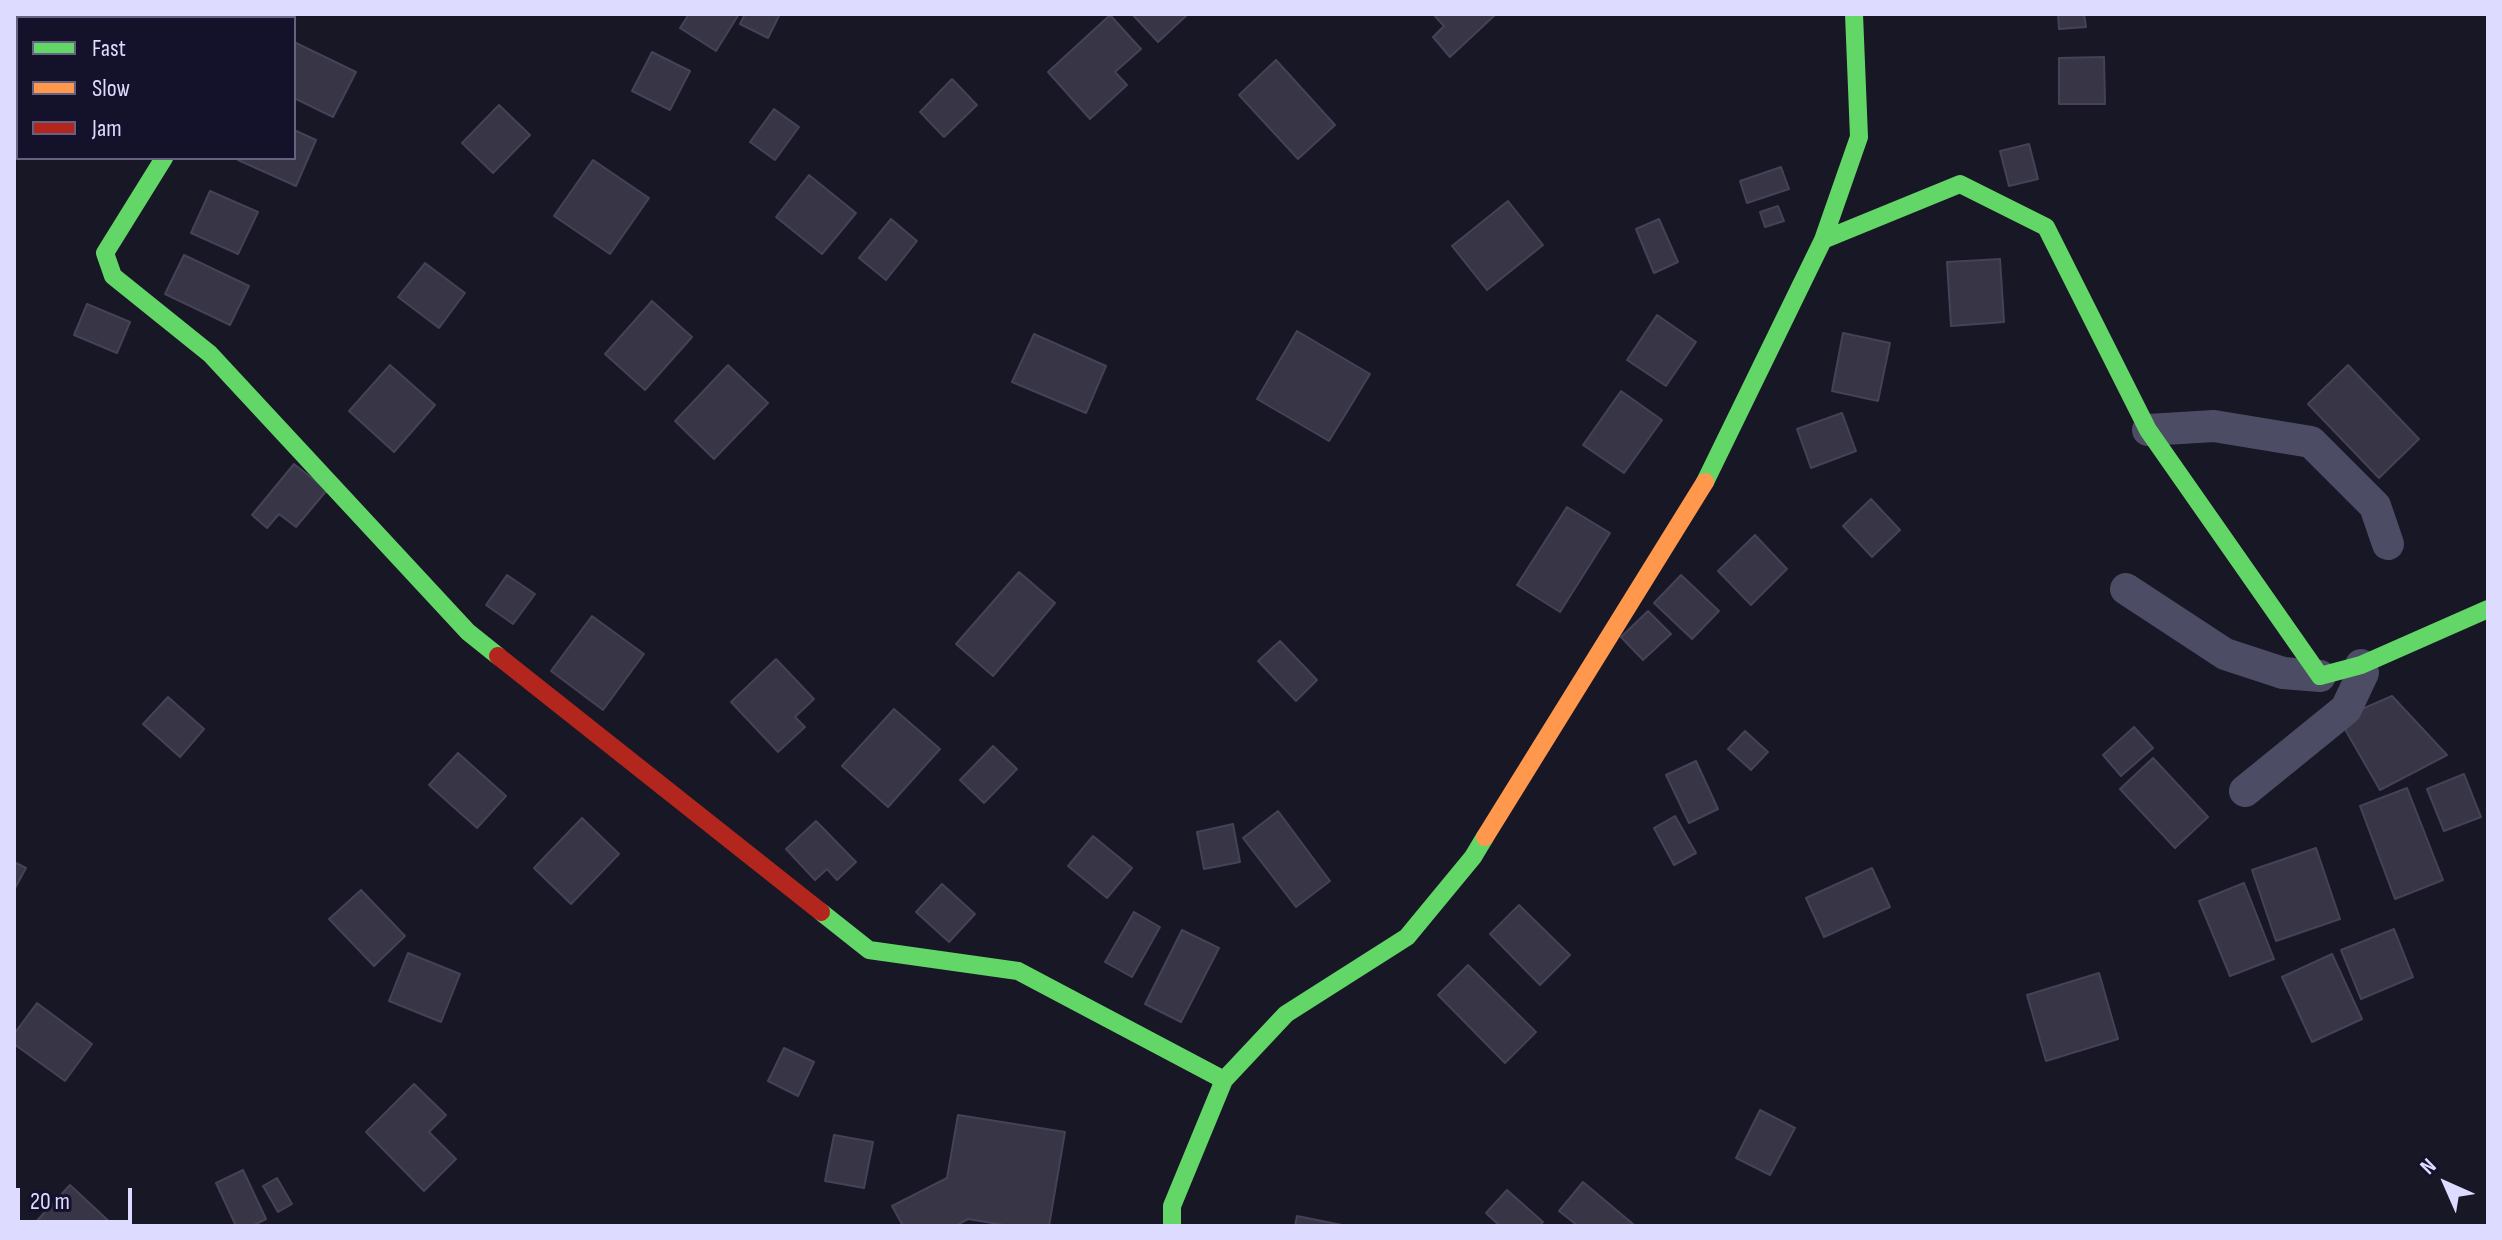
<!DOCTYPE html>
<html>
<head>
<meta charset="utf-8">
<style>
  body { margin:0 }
  #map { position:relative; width:2502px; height:1240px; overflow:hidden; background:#181725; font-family:"Sofia Sans Condensed",sans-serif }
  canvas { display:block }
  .frame { position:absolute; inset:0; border:16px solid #dddbff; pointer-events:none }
  .legend { position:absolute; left:16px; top:16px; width:280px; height:144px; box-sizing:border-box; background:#14112b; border:2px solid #646280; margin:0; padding:10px 14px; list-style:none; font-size:24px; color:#dddbff }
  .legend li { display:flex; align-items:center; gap:16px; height:40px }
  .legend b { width:40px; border:2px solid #646280 }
  .north { position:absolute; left:2406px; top:1144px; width:80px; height:80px; -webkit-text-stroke:6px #14112b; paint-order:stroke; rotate:315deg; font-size:22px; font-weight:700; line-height:32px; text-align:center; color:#dddbff }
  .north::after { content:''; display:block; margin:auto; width:28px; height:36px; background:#dddbff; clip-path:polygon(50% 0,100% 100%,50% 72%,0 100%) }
  .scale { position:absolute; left:16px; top:1188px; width:116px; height:36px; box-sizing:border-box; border:4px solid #dddbff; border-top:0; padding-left:10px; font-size:24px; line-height:28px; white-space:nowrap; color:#dddbff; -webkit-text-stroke:6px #14112b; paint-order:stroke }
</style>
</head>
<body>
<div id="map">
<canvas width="2502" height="1240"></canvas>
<div class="frame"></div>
<ul class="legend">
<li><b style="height:10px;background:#63d668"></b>Fast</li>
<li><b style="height:10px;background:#ff974d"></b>Slow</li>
<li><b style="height:10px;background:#b3261e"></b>Jam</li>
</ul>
<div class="north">N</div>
<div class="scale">20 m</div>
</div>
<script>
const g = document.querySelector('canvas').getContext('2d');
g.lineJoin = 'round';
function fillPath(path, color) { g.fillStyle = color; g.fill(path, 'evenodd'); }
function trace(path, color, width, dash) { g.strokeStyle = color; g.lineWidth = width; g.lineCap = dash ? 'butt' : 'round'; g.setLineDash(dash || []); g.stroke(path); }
const building = new Path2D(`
  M689,14H739L716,51L680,28Z
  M745,14H780L768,38L740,24Z
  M1132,14H1188L1158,42Z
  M1433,14H1496L1450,57L1433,37L1444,26Z
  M2058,14H2084L2086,27L2059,29Z
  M1110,15L1141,49L1115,72L1127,85L1090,119L1048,72Z
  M294,42L356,72L333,117L294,98Z
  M652,52L690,71L670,110L632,91Z
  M2104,57L2105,104H2059V58Z
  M14,60H17L18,70V154H14Z
  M1276,60L1335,125L1298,159L1239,95Z
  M952,79L977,105L944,137L920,112Z
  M499,105L530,135L493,173L462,143Z
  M774,109L799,127L775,160L750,142Z
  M294,130L316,140L296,186L238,160L239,158H294Z
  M2029,144L2038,179L2009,186L2000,151Z
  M593,160L649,198L610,254L554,216Z
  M1781,167L1789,189L1747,203L1740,181Z
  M809,175L856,213L822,254L776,217Z
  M210,191L258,212L238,254L191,233Z
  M1508,201L1543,245L1487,290L1452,246Z
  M1778,206L1784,221L1765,227L1760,212Z
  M891,219L917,241L886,280L859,258Z
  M1659,219L1678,262L1654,273L1636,229Z
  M184,255L249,286L230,325L165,294Z
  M2000,259L2004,322L1951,326L1947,262Z
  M425,263L465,293L439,328L398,297Z
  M652,301L692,337L645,390L605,354Z
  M87,304L130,322L117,353L74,335Z
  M1657,315L1696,342L1666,386L1627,360Z
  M1297,331L1370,374L1329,441L1257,399Z
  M1843,333L1890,343L1878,401L1832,391Z
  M1034,334L1106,366L1086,413L1012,382Z
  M390,365L435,405L394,452L349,411Z
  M728,365L768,403L714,459L675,421Z
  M2348,365L2419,439L2379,478L2308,404Z
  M1621,391L1662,420L1624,473L1583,445Z
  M1842,413L1856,451L1811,468L1797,429Z
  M294,464L327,490L296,527L279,514L267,528L252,515Z
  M1871,499L1900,530L1872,557L1843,526Z
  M1567,507L1610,533L1560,612L1517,585Z
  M1755,535L1787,569L1751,605L1718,571Z
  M1019,572L1055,603L993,676L956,644Z
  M507,575L535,594L513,624L486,605Z
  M1681,575L1719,611L1692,639L1654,603Z
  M1648,611L1671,634L1643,660L1621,637Z
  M592,616L644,654L603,710L551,671Z
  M1280,641L1317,680L1296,701L1258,661Z
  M776,659L814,699L795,717L805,727L778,752L731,702Z
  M2392,696L2447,755L2380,790L2339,719Z
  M168,697L204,729L180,757L143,724Z
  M894,709L940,749L888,807L842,766Z
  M2134,727L2153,748L2121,776L2103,755Z
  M1745,731L1768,752L1751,770L1728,749Z
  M993,746L1017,769L984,803L960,780Z
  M458,753L506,796L477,828L429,785Z
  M2153,758L2208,817L2175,848L2120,789Z
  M1696,761L1718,809L1689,823L1666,775Z
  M2464,774L2481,817L2444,831L2427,789Z
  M2407,788L2443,880L2395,899L2360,806Z
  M1278,811L1330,881L1296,907L1243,838Z
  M1675,816L1696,853L1674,865L1654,828Z
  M582,818L619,854L571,904L534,868Z
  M816,821L856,862L837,880L827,869L815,880L786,849Z
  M1233,824L1240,862L1204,869L1197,832Z
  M1093,836L1132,868L1107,898L1068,866Z
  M2316,848L2340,919L2276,941L2252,870Z
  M14,862L26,868L14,890Z
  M1872,868L1890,907L1824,937L1806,898Z
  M2244,883L2274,959L2230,976L2199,901Z
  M942,884L975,914L949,942L916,912Z
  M361,890L405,936L374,966L329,919Z
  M1519,905L1570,955L1540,985L1490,934Z
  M1134,912L1160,927L1132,977L1105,962Z
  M2394,929L2413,977L2361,999L2341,950Z
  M1182,930L1219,948L1181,1022L1145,1004Z
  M408,953L460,974L441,1022L389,1001Z
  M2332,954L2362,1019L2312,1042L2282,977Z
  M1468,965L1536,1032L1505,1063L1438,995Z
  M2099,973L2118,1039L2046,1061L2027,995Z
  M37,1003L92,1044L65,1081L14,1044V1034Z
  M784,1048L814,1062L798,1096L768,1081Z
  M414,1084L446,1115L429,1132L456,1159L424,1191L366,1132Z
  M1760,1110L1795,1128L1770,1175L1736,1158Z
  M958,1115L1065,1132L1049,1226H1010L968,1219L955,1226H903L892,1206L947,1178Z
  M834,1135L873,1142L864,1188L825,1181Z
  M243,1170L266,1219L252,1226H236L216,1183Z
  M277,1178L292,1204L278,1212L263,1186Z
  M1583,1182L1633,1224L1631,1226H1578L1559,1211Z
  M70,1185L114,1226H32Z
  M1507,1190L1543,1222L1539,1226H1500L1486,1213Z
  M1297,1216L1347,1226H1295Z`);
fillPath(building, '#373546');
trace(building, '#454258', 2);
trace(new Path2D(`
  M250,18L253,14
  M2148,430L2214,426L2311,442L2375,506L2388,544
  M2126,589L2225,654L2283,673L2320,676
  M2245,791L2346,709L2363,673L2361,665`), '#4c4c65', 32);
trace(new Path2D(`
  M164,158L105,253L113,276L210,354L468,632L498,656
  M1823,240L1960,184L2046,227L2148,430L2320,676L2361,665L2488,609
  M1705,482L1823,240L1859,137L1854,14
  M821,912L869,950L1018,971L1224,1080
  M1172,1226V1206L1224,1080L1286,1014L1407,937L1473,857L1485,837`), '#63d668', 18);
trace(new Path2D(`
  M1485,837L1705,482`), '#ff974d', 18);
trace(new Path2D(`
  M498,656L821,912`), '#b3261e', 18);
</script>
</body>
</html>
